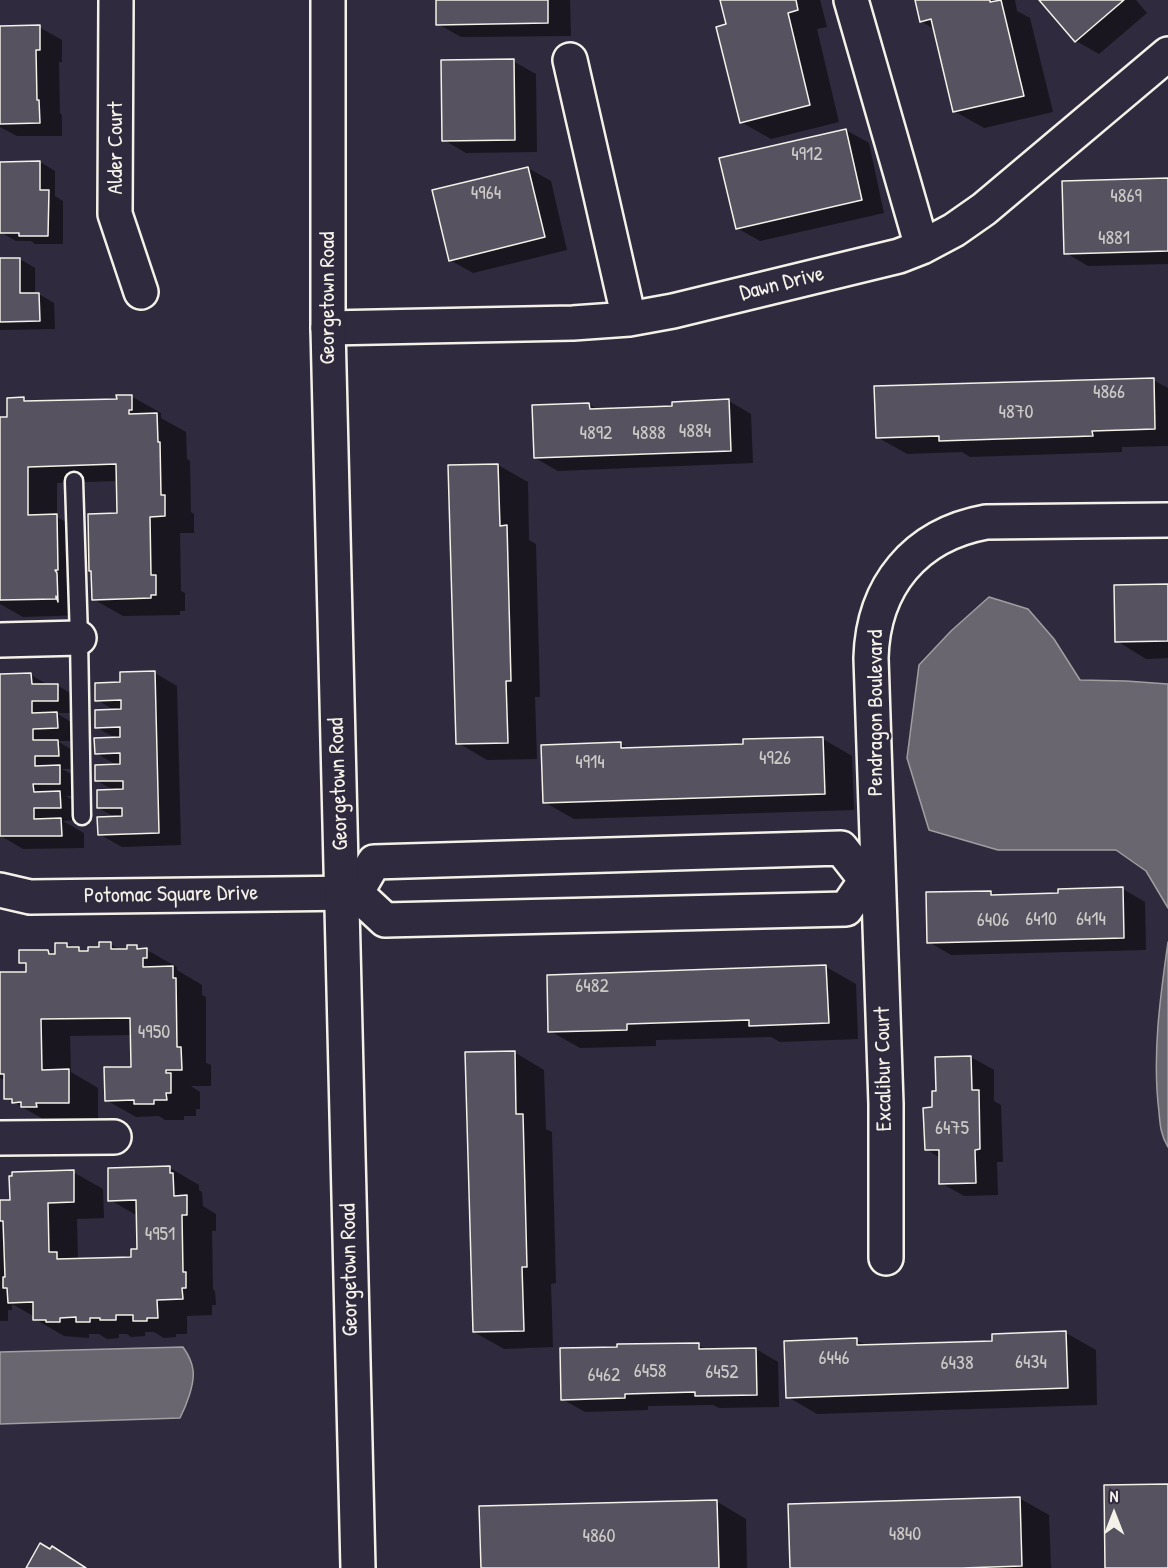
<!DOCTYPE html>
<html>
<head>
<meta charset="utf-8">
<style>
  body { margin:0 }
  #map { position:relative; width:1168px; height:1568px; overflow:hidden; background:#2f2a3d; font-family:"Patrick Hand",sans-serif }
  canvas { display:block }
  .north { position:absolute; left:1084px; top:1484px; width:60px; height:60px; -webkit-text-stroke:4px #2f2a3d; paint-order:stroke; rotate:0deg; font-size:16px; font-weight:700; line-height:24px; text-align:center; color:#f4f1e8 }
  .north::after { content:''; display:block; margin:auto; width:21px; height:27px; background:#f4f1e8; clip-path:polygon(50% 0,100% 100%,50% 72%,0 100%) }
</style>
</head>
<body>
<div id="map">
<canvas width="1168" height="1568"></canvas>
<div class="north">N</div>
</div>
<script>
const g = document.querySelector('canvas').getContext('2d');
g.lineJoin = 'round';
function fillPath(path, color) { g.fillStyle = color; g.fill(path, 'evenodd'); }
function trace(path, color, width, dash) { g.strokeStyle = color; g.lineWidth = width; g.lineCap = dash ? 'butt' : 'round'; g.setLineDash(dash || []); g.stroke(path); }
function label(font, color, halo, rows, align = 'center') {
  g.font = font + ' "Patrick Hand",sans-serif'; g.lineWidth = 5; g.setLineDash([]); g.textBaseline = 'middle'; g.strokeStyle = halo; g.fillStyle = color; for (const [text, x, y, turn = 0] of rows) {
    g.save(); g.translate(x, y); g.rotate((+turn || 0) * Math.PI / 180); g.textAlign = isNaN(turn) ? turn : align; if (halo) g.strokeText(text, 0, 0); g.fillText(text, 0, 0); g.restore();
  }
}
const water = new Path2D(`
  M989,597L1028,609L1054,639L1080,680L1126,681L1168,684V908L1146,871L1116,850H998L929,830L907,758L919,665L951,631Z
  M1168,942V1147C1161,1136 1160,1125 1159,1112C1152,1056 1160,998 1168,942Z
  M183,1347C188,1354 192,1362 193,1370C195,1384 186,1406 180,1418L0,1424V1352Z`);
fillPath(water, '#6a6670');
trace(water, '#a19ea0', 1.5);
fillPath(new Path2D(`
  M437,0H570L571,36L461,37L438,24Z
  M721,0H820L827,27L817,29L839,122L771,139L741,122L728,25Z
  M916,0H1015L1017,11L1030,18L1053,112L984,128L954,111L934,29L921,21Z
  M1041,0H1136L1147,13L1099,54L1076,41Z
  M39,27L62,40V62H59L60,113L62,115V136H17L0,127V28Z
  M513,61L536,74L537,152L466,153L444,140Z
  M846,130L869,143L884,213L760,241L737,228Z
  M40,162L55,171V196L63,201V244H35L31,241H16L0,232Z
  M528,168L551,181L567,250L473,273L450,260Z
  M1168,180V264L1088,266L1066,253Z
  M0,259H20L35,268V294H39L54,303L55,329L0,330Z
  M1153,380L1168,388V446L1122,447V452L970,457L962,452L907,454L877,437Z
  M131,396L161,413V418L186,432L187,459L190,461L191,512L194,514V533H180L181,591L185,593V611H180V615L123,616L93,599L118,515V481L57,483V517L86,533L87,587H82L87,591V612L85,613V615L23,617L0,604V418H9L24,399L30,402L118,400Z
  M729,401L751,414L753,463L558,471L535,458L589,404L599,410L674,407Z
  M498,465L528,482L529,540L536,544L540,697H535L537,759L487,760L458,743Z
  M1168,585V658L1146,659L1117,641Z
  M155,673L177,686L181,845L122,847L99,834L116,818L99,808L115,791L97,781L118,766L96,753L117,739L96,727L116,711L97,700L122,684Z
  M0,675H31L50,686L57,685L80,699V713H56L80,727V741H57L81,755V769H62L82,780L83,796H66L83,806V820L63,821L84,833V848L23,849L1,836Z
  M823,739L852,756L854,810L574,819L544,802L620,744L630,749L745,746Z
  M1123,889L1145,902L1146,950L951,955L929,942L990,892L998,896L1059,895Z
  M67,944L86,953L110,944L123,951L137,947L142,950H147L177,967V970L202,985V995L206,997V1063L211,1065V1086H191L200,1092V1109H196V1116H184V1120H165L159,1116L136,1117L106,1100L132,1069V1035L70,1036L71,1072L98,1088V1119H66V1123L52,1124L6,1098L5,1081L0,1078V973H28L27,966L21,962L48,951L56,956Z
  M826,967L856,984L858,1039L780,1042L771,1037L656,1040V1046L580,1048L550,1031Z
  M514,1052L544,1070L546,1129L552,1132L556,1283L551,1284L553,1347L504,1349L474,1332Z
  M971,1057L994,1070V1101L1001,1105L1003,1162H997L998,1195L964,1196L941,1183L940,1158L926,1149L938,1092L937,1058Z
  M170,1168L199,1185V1190L202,1192L203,1206L216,1214V1231H212L213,1289L215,1291L216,1305H212V1315L187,1316V1334H176V1337L164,1338L154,1332H145V1336L131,1337L127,1334H119V1338L107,1339L99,1334H89V1338L64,1336L35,1319V1317L12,1304V1310H8V1321H0V1202H11L73,1172L103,1189L104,1218L77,1219L78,1260L133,1259L138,1250V1216L110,1200Z
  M1066,1333L1096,1350L1097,1405L817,1414L788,1397L856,1340L868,1346L993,1342Z
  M698,1345L708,1350L756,1349L778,1362L779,1407L719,1408L713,1405L648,1406V1410L585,1412L562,1399Z
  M1019,1498L1049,1515L1051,1568H792Z
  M716,1501L746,1519L747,1568H482Z`), '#0007');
const building = new Path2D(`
  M436,0H548V23L436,25Z
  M720,0H796L798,10L788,13L810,105L740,123L716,27L726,24Z
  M915,0H990V2L1001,0L1024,96L953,112L931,19L920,22Z
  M1039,0H1124L1075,42Z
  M40,25V50H36L37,100H39L40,123L0,124V26Z
  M514,59L515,140L442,141L441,60Z
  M846,129L862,200L736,229L719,158Z
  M40,161V190H49L48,236H19V233H0V162Z
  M528,167L545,237L449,261L432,190Z
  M1168,178V251L1064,254L1062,181Z
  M0,258H20V293H39L40,321L0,322Z
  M1154,378L1155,429L1092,431L1093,436L939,441V436L876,438L874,386Z
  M116,395H132V410H129V414L157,413L158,442H160L161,495H165V516L150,517L151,575H156V595H151V598L92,600L91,571H89L88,514L117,513L116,464L28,467V515L57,514L58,570H55L57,573L58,602L56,596V599L0,600V417H7V398L24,397V401L117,399Z
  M729,399L731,451L534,458L532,405L589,403L590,409L672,406V402Z
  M498,464L500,526L507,525L511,681H506L508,743L456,744L448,465Z
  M1168,584V641L1115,642L1114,585Z
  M155,671L159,833L98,835L97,817L122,816V808H97V790L123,789V781H95V765L120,764V753L95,754L94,738L120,737V727L95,728V710L121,709V700L95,701V683L120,682V672Z
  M31,673L32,684H58V701H32V713L57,712L58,728L33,729V740H58L59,756H35V766L60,765V784H33L34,792L60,791L61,808H34V819L61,818L62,836H0V674Z
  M823,737L825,794L543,803L541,745L621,742V748L743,744V739Z
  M1123,887L1124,938L927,943L926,892L991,891V895L1058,893V889Z
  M99,942H111V949H127V945H137V949L147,948V958H143V967L173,966V978H176L177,1047H181L182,1070H166V1073H171V1093H166L167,1100H154V1104H134V1100L105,1101L104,1067H131L130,1018L41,1019L42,1070L69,1069V1103H36L37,1107H21V1102L12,1103V1099H4V1074H0V972H26V963H19V950H48L49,954H55V943H67V947H79V951H88V947H99Z
  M826,965L829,1023L749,1026V1020L627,1024V1030L548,1032L547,975Z
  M515,1051L516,1114H523L527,1267H522L524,1331L473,1332L465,1052Z
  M971,1056L972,1090H979L980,1149L975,1150L976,1183L939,1184V1150H925L923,1108L932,1107V1091H936L935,1057Z
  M170,1166V1173H173L174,1196L187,1195V1215H182L183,1272H186V1288H182L183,1299L157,1300L158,1318H147V1321H133V1315H116V1320H100V1318H90V1322H76V1317L60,1318V1322H46V1320H33V1302L8,1303L7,1288H3V1277H5L3,1221H0V1200H10L9,1176H12V1172L74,1170V1202L48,1203L49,1252H57V1259L131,1257V1249H137L136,1200L108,1201V1168Z
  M1066,1331L1068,1388L786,1398L784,1341L857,1338V1345L992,1341V1334Z
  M699,1343V1349L756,1348L757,1395L695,1396V1392L625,1394V1398L561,1400L560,1348L617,1347V1344Z
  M1168,1484V1568H1105L1104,1485Z
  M1020,1497L1022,1566L962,1568H790L788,1504Z
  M717,1500L719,1568H481L479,1506Z
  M40,1543L50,1549L52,1546L86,1568H26Z`);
fillPath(building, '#56525f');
trace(building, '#f4f1e8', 1.5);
const service = new Path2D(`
  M74,481L79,638L82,816`);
const minor = new Path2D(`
  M116,0L115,214L141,292
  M851,0L922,247
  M570,60L629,319
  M328,328L573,323L629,319L673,311L899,256L922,247L954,230L984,209L1168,54
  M0,640L79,638
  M0,890L30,897L356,893L385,920L846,909L866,880
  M356,893L374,862L841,848L866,880
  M0,1138L114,1137
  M886,1258V1104L871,658C873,586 915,535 986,522L1168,520`);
const secondary = new Path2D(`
  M328,0V328L358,1568`);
trace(service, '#f4f1e8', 21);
trace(minor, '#f4f1e8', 38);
trace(secondary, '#f4f1e8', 38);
trace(service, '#2f2a3d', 16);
trace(minor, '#2f2a3d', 33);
trace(secondary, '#2f2a3d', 33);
label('20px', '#ccc9c6', null, [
  ["4912",807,155],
  ["4964",486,194],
  ["4869",1126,197],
  ["4881",1114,239],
  ["4866",1109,393],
  ["4870",1016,413],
  ["4884",695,432],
  ["4892",596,434],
  ["4888",649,434],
  ["4926",775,759],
  ["4914",590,763],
  ["6410",1041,920],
  ["6414",1091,920],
  ["6406",993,921],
  ["6482",592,987],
  ["4950",154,1033],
  ["6475",952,1129],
  ["4951",160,1235],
  ["6446",834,1359],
  ["6434",1031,1363],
  ["6438",957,1364],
  ["6458",650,1372],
  ["6452",722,1373],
  ["6462",604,1376],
  ["4840",905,1535],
  ["4860",599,1537]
]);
label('22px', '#f4f1e8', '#2f2a3d', [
  ["Alder Court",116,148,-90],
  ["Dawn Drive",782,284,-14],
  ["Georgetown Road",328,298,-90],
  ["Pendragon Boulevard",876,713,-90],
  ["Georgetown Road",339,784,-92],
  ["Potomac Square Drive",171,895,-1],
  ["Excalibur Court",884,1069,-91],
  ["Georgetown Road",350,1270,-91]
]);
</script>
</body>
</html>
